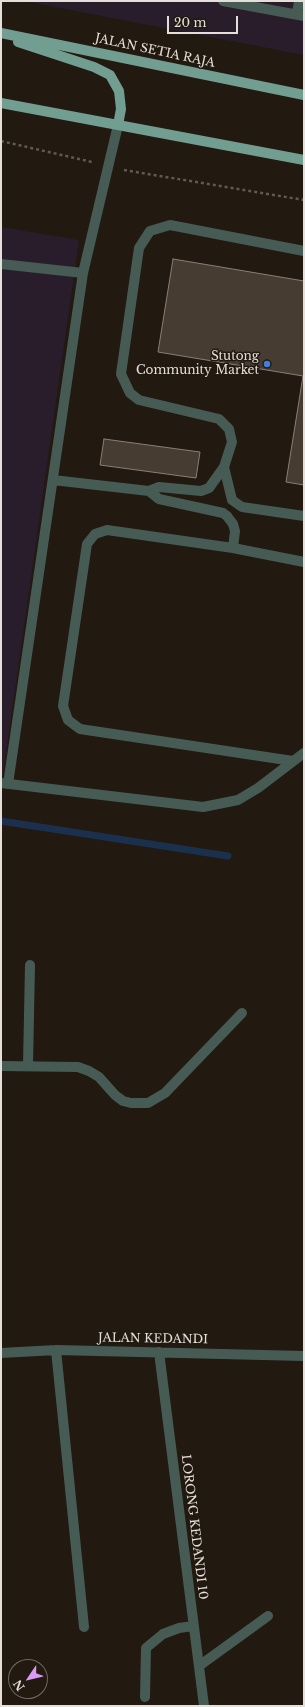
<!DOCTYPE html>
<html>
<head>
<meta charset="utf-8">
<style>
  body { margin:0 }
  #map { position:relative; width:305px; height:1707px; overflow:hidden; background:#221910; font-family:"Libre Baskerville",serif }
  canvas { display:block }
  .frame { position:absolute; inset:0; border:2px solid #e5dfd9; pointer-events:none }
  .north { position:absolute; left:8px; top:1659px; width:40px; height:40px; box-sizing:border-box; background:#221910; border:1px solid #706860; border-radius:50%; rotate:235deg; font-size:11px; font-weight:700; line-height:16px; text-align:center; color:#e5dfd9 }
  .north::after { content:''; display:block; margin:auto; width:14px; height:18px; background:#dc99f4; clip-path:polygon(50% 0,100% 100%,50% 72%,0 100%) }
  .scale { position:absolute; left:167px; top:16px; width:71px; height:18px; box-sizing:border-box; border:2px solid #e5dfd9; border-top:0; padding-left:5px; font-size:12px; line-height:14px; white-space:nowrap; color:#e5dfd9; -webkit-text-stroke:3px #221910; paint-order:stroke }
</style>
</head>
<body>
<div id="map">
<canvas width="305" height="1707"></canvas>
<div class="frame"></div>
<div class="north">N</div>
<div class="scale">20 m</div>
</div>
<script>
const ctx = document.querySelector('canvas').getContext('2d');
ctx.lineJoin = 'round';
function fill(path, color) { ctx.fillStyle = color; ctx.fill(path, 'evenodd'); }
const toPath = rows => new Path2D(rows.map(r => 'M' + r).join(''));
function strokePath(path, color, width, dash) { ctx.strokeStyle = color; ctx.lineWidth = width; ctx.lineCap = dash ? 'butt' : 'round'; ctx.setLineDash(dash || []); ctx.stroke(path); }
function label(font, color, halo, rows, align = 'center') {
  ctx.font = font + ' "Libre Baskerville",serif'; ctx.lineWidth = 3; ctx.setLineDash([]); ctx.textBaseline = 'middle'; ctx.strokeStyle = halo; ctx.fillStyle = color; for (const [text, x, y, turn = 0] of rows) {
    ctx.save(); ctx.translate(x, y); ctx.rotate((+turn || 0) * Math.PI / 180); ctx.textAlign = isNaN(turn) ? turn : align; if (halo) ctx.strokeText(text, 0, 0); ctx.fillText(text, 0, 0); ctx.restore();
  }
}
fill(toPath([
  [24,1,304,1,304,55],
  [1,227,79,240,1,788]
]), '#291d2b');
strokePath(toPath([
  [1,821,228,856]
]), '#1b304d', 7);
const building = toPath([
  [173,259,304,281,304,485,286,482,303,376,158,352,173,259],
  [104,439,200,452,196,478,100,465,104,439]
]);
fill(building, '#463c32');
strokePath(building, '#8b7f75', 1);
strokePath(toPath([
  [1,141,92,162],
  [124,170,304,200]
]), '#625a52', 2.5, [3, 3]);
strokePath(toPath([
  [223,1,304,16],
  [297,14,299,1],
  [1,264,83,273],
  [224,467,232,500,242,507,304,516],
  [53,480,149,491,159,487,201,491,209,488,224,467,232,442,229,429,219,419,139,400,130,393,121,374,139,248,150,231,170,225,304,251],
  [149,491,159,499,223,513,227,516,233,524,235,531,233,548],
  [293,761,80,729,68,720,63,706,87,544,95,534,107,530,233,548,304,562],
  [1,783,203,807,238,800,258,788,304,753],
  [8,784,83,273,118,125],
  [28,1065,30,965],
  [1,1066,78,1067,89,1071,99,1077,115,1095,123,1101,131,1103,148,1103,165,1093,242,1013],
  [56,1350,84,1627],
  [159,1352,204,1706],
  [1,1353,56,1350,304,1356],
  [199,1666,268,1616],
  [145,1697,146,1648,163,1634,179,1628,193,1626]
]), '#475b55', 10);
strokePath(toPath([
  [1,33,304,95],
  [18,42,94,67,110,75,119,91,121,109,118,125],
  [1,103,304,160]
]), '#729d91', 10);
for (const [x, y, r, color] of [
  [267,364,4,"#3f7fe0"]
]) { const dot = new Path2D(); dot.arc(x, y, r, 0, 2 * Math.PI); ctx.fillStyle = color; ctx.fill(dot); strokePath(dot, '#221910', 1.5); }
label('12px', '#e5dfd9', '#221910', [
  ["JALAN SETIA RAJA",155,51,12],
  ["JALAN KEDANDI",153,1339,1],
  ["LORONG KEDANDI 10",194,1527,83]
]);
label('12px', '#e5dfd9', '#221910', [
  ["Stutong",259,357],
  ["Community Market",259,371]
], 'right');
</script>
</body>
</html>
